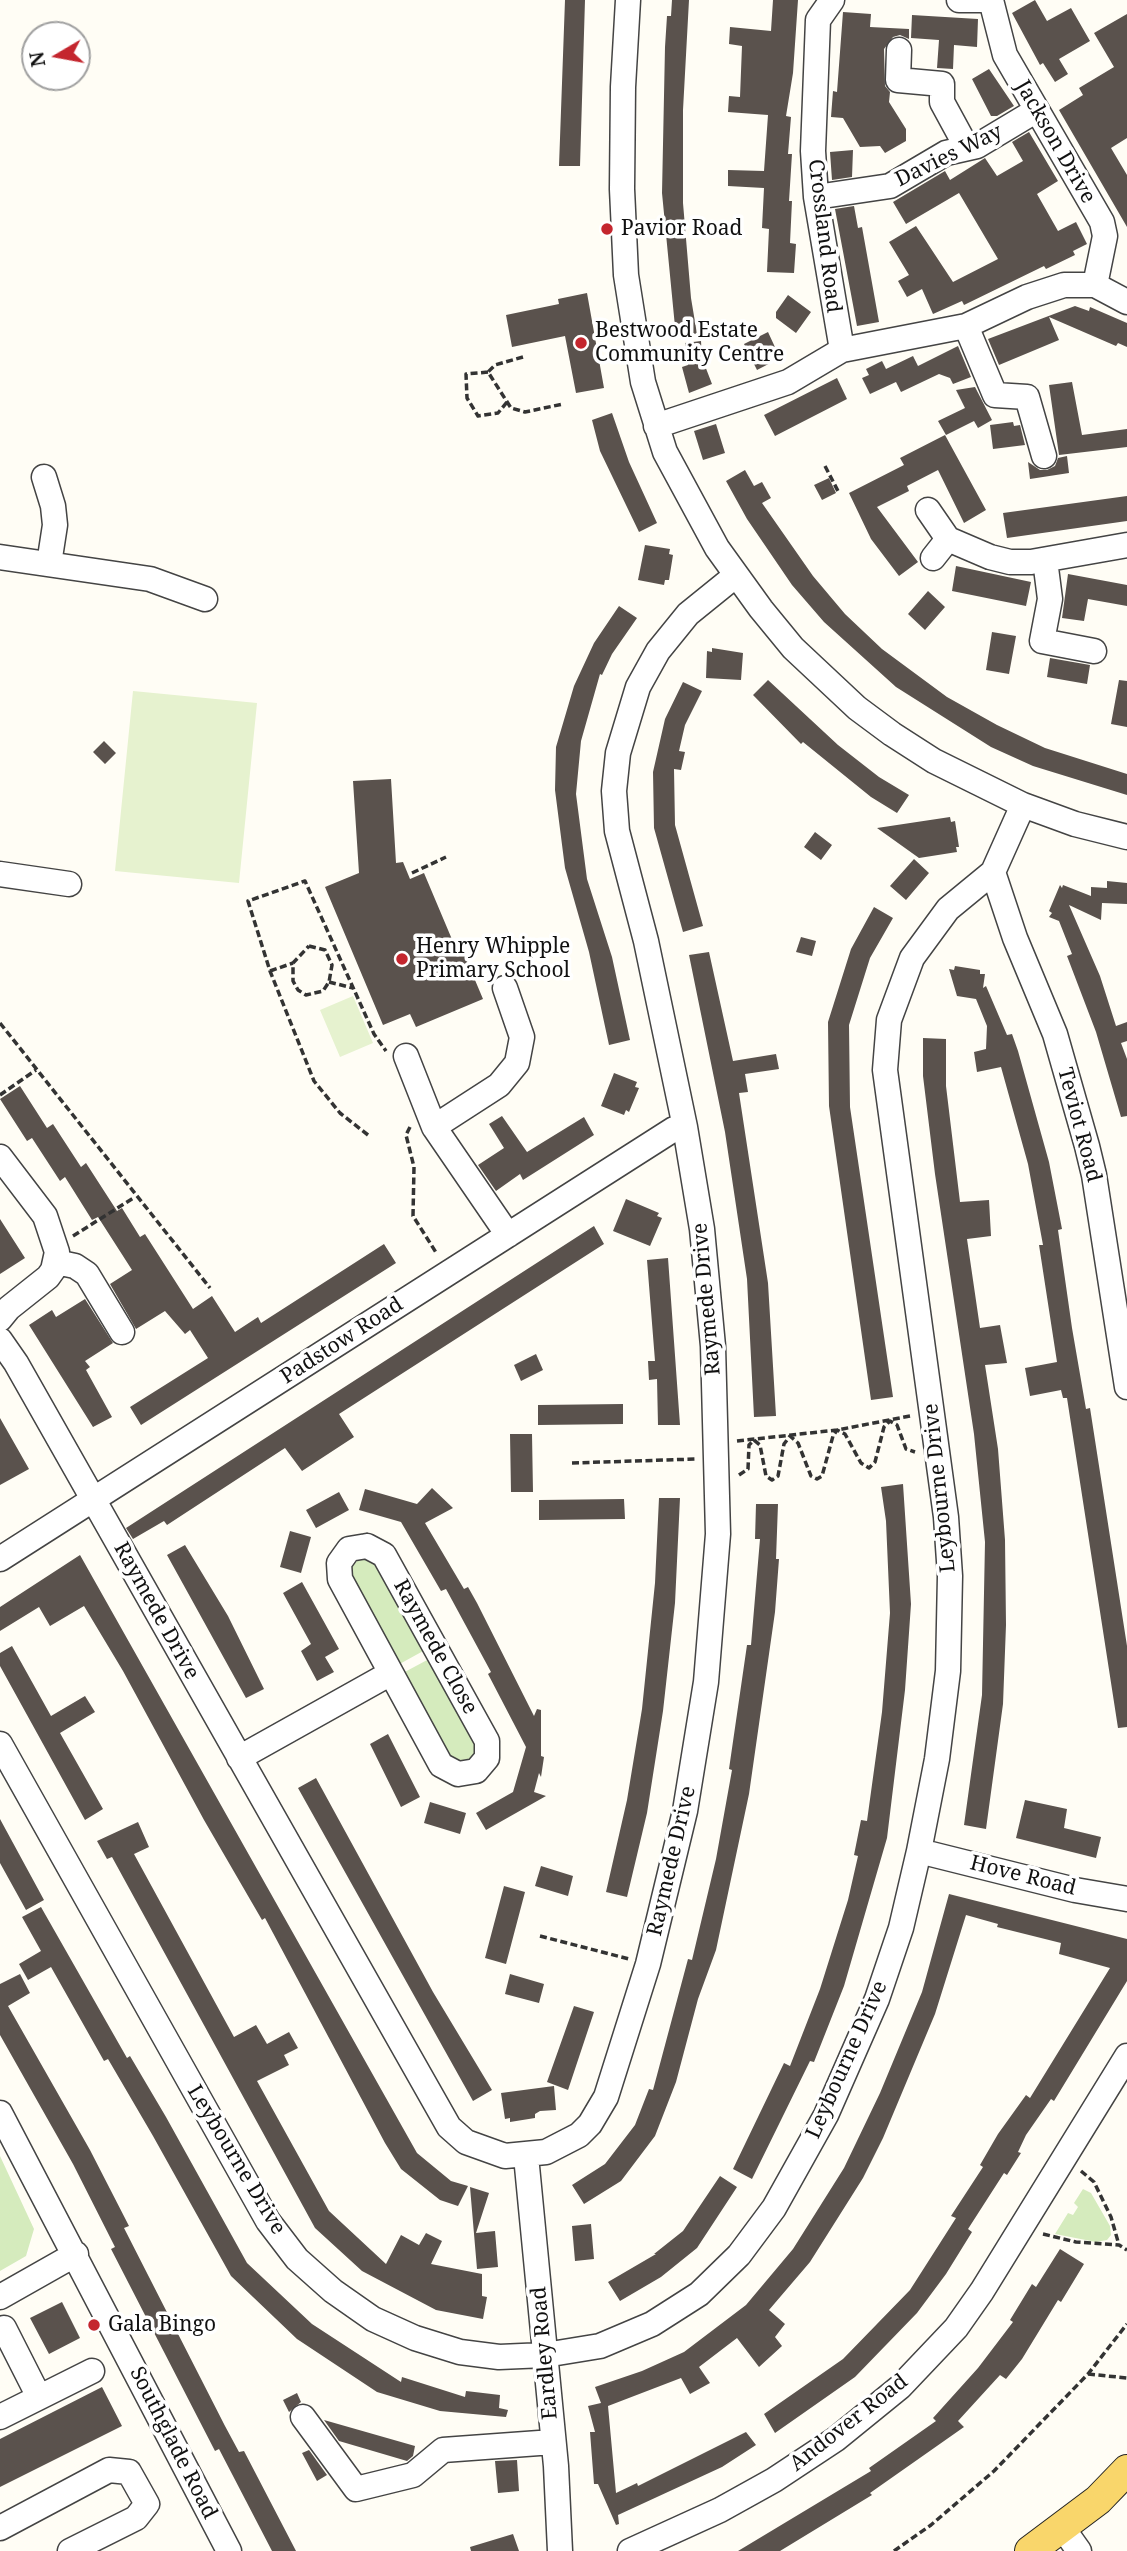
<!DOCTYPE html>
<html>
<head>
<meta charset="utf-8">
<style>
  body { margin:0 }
  #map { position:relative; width:1127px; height:2551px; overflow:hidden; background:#fffdf5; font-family:"Noto Serif",serif }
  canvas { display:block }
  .north { position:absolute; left:21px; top:21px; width:70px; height:70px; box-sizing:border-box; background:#fff; border:2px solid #a0a0a0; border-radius:50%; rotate:260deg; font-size:19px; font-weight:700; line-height:28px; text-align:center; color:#111 }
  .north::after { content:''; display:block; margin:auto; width:24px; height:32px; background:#c4262e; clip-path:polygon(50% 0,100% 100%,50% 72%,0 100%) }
</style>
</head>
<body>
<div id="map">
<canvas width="1127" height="2551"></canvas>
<div class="north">N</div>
</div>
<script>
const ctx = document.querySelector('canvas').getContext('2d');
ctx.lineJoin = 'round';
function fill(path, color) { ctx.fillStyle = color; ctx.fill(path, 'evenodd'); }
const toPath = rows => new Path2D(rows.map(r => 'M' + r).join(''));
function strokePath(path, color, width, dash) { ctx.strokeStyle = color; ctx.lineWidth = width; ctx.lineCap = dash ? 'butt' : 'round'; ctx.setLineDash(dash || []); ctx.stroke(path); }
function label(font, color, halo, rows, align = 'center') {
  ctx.font = font + ' "Noto Serif",serif'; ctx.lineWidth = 7; ctx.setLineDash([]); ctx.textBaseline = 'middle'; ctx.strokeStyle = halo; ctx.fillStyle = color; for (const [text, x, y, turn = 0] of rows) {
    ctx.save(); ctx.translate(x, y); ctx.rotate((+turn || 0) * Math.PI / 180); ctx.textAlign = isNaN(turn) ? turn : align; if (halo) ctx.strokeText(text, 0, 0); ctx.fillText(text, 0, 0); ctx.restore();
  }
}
fill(toPath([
  [359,1559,372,1561,386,1574,425,1650,396,1666,349,1579,351,1568],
  [429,1659,480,1751,468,1763,454,1765,401,1674],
  [0,2156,34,2229,26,2256,0,2271],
  [1083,2189,1091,2193,1110,2226,1111,2235,1107,2240,1096,2242,1055,2234,1068,2213,1073,2215,1078,2207,1074,2203]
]), '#d5ebbd');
fill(toPath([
  [133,691,257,703,239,883,115,871],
  [353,996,373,1043,340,1057,320,1010]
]), '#e6f2cf');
fill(toPath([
  [565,0,585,0,580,166,559,166],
  [672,0,689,0,683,110,683,203,691,298,697,334,676,337,662,193,665,47,667,16,671,16],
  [773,0,798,0,793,73,786,116,791,117,788,154,792,154,789,201,792,201,790,243,796,244,794,273,767,272,769,229,762,228,764,188,728,186,728,170,764,171,768,115,728,112,729,96,740,97,742,46,729,44,730,27,771,31],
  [1035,0,1047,21,1071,8,1090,41,1059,59,1068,74,1055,82,1043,63,1040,65,1012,13],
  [843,12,871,14,870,27,909,29,909,39,900,35,893,37,884,49,885,86,890,92,889,102,906,129,906,141,885,153,880,146,860,147,843,118,831,117,833,91,837,92],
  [1127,14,1127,138,1111,148,1127,175,1127,227,1059,110,1083,95,1079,88,1114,67,1094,33],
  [912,15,978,19,977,47,954,45,953,69,937,68,939,40,911,38],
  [989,69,1014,106,997,116,991,116,972,79],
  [1029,132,1058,181,1037,194,1058,231,1076,222,1087,244,1073,251,1075,255,1046,269,1044,266,964,305,962,301,933,314,922,289,907,297,898,281,909,275,889,242,916,226,953,282,998,259,959,193,906,224,893,202,945,171,950,180,985,158,997,176,1023,161,1012,142],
  [853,150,852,177,832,180,830,152],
  [854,206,858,228,862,227,879,322,857,326,835,209],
  [587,293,604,388,576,393,565,336,512,347,506,315,559,304,558,299],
  [788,295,811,312,796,333,776,318,776,312],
  [1075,306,1089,311,1090,307,1127,323,1127,347,1118,343,1116,346,1049,317,1059,340,999,365,988,339],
  [768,332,780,358,757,370,744,344],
  [701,341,702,358,712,384,689,393,682,367,688,365,685,343],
  [958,346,971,377,953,384,950,378,939,374,901,392,896,382,870,394,862,378,869,375,866,369,882,361,886,369,913,356,918,366],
  [837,378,847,399,775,436,764,415],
  [1072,382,1082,435,1127,429,1127,447,1059,455,1049,385],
  [975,387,992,420,978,428,974,421,946,435,938,421,965,408,956,390],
  [612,413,629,462,657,523,639,532,600,451,592,420],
  [1013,422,1014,426,1020,425,1025,445,993,449,990,425],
  [716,424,725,453,703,460,694,431],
  [945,435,986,510,964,523,938,470,907,486,909,491,877,507,918,562,899,576,871,539,849,493,904,465,900,458],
  [1067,456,1069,473,1030,479,1028,462,1040,470,1047,470,1055,466,1058,458],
  [745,470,754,486,762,482,771,498,762,503,813,576,845,614,882,649,947,697,997,725,1045,748,1127,774,1127,795,1033,766,991,747,896,687,824,622,792,585,747,519,726,481],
  [829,478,836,493,822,500,814,485],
  [1127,496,1127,521,1007,538,1003,513],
  [645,545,670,549,669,554,673,555,669,580,665,580,664,585,638,580],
  [956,566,1031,582,1026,606,952,591],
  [1068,574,1127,585,1127,606,1088,599,1084,621,1062,618],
  [928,591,945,607,925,630,908,614],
  [619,606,637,618,612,654,602,675,600,674,581,741,576,794,587,879,612,957,630,1040,609,1045,589,952,565,868,555,790,556,747,574,686,594,643],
  [992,632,1016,636,1009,674,986,670],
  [712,648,743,653,741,680,706,678,707,651,712,652],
  [1050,658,1090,665,1087,684,1047,677],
  [768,680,838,745,879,777,909,795,897,813,871,797,803,742,801,744,753,695],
  [1119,680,1127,681,1127,727,1111,724],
  [683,682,702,691,685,725,679,751,685,752,681,770,674,769,675,825,703,926,683,932,654,828,653,772,665,719],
  [104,741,116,753,105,764,93,752],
  [391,779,396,863,403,862,410,879,424,873,459,956,464,954,483,999,416,1027,410,1014,383,1025,325,887,359,873,353,781],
  [950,817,951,822,955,821,959,847,956,847,957,852,919,858,877,828],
  [815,832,832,845,821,860,804,847],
  [914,859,929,873,906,900,890,886],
  [1107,881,1127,883,1127,904,1102,903,1101,920,1069,905,1100,976,1116,1026,1127,1022,1127,1041,1121,1043,1127,1059,1127,1116,1121,1117,1096,1032,1067,956,1072,954,1059,921,1049,917,1052,913,1049,911,1060,885,1062,888,1063,885,1091,896,1091,887,1107,888],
  [874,907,893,918,870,958,849,1025,850,1107,893,1397,871,1400,829,1106,828,1022,851,949],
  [801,937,816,941,812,956,796,952],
  [709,952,733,1061,776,1054,779,1069,745,1074,748,1092,739,1093,768,1283,776,1416,754,1417,747,1279,725,1132,689,955],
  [955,966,980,970,980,974,985,974,983,988,986,986,1007,1035,1012,1034,1018,1051,1049,1162,1062,1229,1058,1230,1072,1328,1086,1409,1090,1408,1127,1646,1127,1727,1118,1728,1067,1398,1063,1398,1061,1390,1030,1396,1025,1368,1057,1362,1039,1245,1043,1245,1028,1164,1001,1067,977,1072,974,1052,986,1049,987,1026,976,999,957,996,949,969,954,970],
  [923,1038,946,1039,946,1086,960,1202,989,1200,991,1236,967,1239,980,1328,1000,1325,1007,1363,985,1365,998,1449,1005,1540,1006,1625,1003,1704,986,1829,964,1825,982,1695,985,1542,974,1434,935,1174,923,1076],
  [614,1073,637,1082,635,1087,639,1088,629,1112,626,1110,624,1115,601,1106],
  [20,1086,47,1128,53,1124,81,1167,86,1163,117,1211,122,1208,140,1237,145,1234,193,1309,212,1296,235,1332,258,1317,261,1323,384,1244,396,1263,141,1425,130,1407,208,1358,190,1330,185,1334,165,1311,136,1329,110,1284,132,1270,98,1217,92,1220,65,1177,60,1181,32,1138,27,1141,0,1099],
  [502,1116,527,1152,584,1117,594,1135,523,1180,520,1174,496,1191,478,1165,504,1148,489,1124],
  [626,1199,659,1213,657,1216,662,1218,650,1246,613,1231],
  [0,1219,25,1258,0,1274],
  [594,1226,604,1244,339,1414,354,1437,302,1471,285,1448,167,1525,164,1521,133,1539,126,1528],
  [668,1258,680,1425,658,1425,657,1379,649,1380,648,1361,655,1361,647,1260],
  [85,1299,113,1343,85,1361,90,1367,86,1370,112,1417,93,1427,29,1325,52,1310,56,1317],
  [536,1354,543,1370,521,1381,514,1365],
  [623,1404,623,1424,538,1425,538,1405],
  [0,1418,29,1469,0,1485],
  [510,1434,532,1434,533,1492,511,1492],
  [903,1484,911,1604,905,1690,887,1838,844,1986,814,2062,810,2061,752,2179,733,2169,784,2063,790,2066,820,1989,848,1900,858,1856,854,1855,861,1820,867,1821,882,1712,890,1613,886,1521,881,1487],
  [432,1488,453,1508,425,1523,464,1589,468,1587,477,1603,534,1716,537,1709,541,1710,541,1756,544,1757,541,1777,539,1773,534,1792,546,1796,486,1830,476,1813,513,1792,526,1747,488,1674,491,1672,446,1589,441,1591,401,1522,359,1510,365,1489,417,1504],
  [339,1492,349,1510,316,1528,306,1510],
  [659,1498,680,1498,675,1603,663,1711,647,1813,627,1897,606,1892,627,1800,642,1709,655,1583],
  [624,1499,625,1519,539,1520,539,1500],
  [756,1504,778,1504,776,1559,779,1559,775,1612,749,1794,716,1950,698,1999,676,2082,655,2136,621,2181,584,2204,572,2185,605,2164,635,2125,649,2089,653,2090,688,1959,692,1960,716,1859,732,1770,729,1769,747,1645,751,1645,760,1539,755,1539],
  [290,1531,311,1537,301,1573,280,1567],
  [185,1545,228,1616,264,1689,246,1698,167,1555],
  [80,1555,417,2153,451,2181,468,2186,458,2206,440,2200,401,2169,385,2143,265,1918,262,1920,204,1820,123,1671,84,1606,50,1626,39,1607,0,1631,0,1607],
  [302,1582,339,1649,325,1657,334,1672,317,1681,301,1651,311,1644,283,1593],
  [12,1646,51,1716,85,1696,95,1712,60,1733,103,1809,85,1820,0,1666,0,1653],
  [388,1734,420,1797,401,1807,370,1744],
  [316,1778,433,1992,492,2090,473,2101,298,1788],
  [1025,1800,1067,1809,1064,1828,1101,1837,1096,1858,1016,1838],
  [430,1802,466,1813,460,1834,424,1823],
  [0,1819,44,1900,26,1910,0,1863],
  [138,1822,149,1847,134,1854,234,2037,256,2025,267,2044,289,2032,298,2048,284,2055,289,2065,257,2081,329,2211,386,2264,401,2235,419,2245,426,2233,442,2241,431,2264,482,2274,482,2296,487,2297,483,2319,436,2310,362,2271,315,2228,112,1857,107,1859,97,1841],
  [541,1866,573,1876,568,1896,535,1886],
  [504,1886,525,1892,506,1964,485,1958],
  [949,1894,1127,1939,1127,1981,1054,2101,1051,2099,1026,2135,1018,2152,1021,2153,1007,2175,1004,2173,968,2229,972,2232,946,2274,917,2313,855,2377,775,2433,764,2414,843,2359,910,2290,956,2218,951,2216,983,2167,980,2165,998,2134,1026,2095,1030,2098,1110,1968,1059,1954,1061,1943,997,1927,998,1924,966,1915,935,2014,883,2138,863,2178,810,2262,769,2310,785,2324,775,2337,782,2346,759,2367,737,2338,699,2367,710,2383,690,2394,681,2378,608,2406,616,2493,637,2483,638,2486,746,2432,756,2445,722,2467,618,2515,619,2524,616,2525,598,2484,594,2484,590,2432,595,2432,588,2406,601,2403,595,2387,642,2371,684,2352,746,2305,793,2249,844,2168,880,2093,922,1992],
  [41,1907,127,2058,130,2056,166,2117,247,2263,312,2324,401,2382,402,2377,465,2397,466,2391,500,2395,499,2408,508,2410,506,2417,440,2411,377,2392,297,2339,231,2276,153,2136,108,2059,104,2061,51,1967,28,1980,19,1964,41,1951,22,1917],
  [20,1974,30,1993,8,2006,90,2150,129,2226,124,2228,225,2426,239,2452,244,2451,296,2551,272,2551,219,2449,215,2451,199,2420,111,2249,115,2247,73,2164,0,2035,0,1984],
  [510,1974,544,1984,539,2003,505,1994],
  [574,2006,594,2012,568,2090,547,2082],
  [554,2086,556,2110,540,2111,535,2114,535,2118,510,2122,510,2118,505,2119,501,2093],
  [720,2176,737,2187,697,2248,661,2277,620,2301,608,2282,656,2254,654,2254,683,2231],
  [470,2187,489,2193,476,2233,495,2231,498,2267,477,2269],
  [591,2224,594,2259,575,2261,572,2226],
  [1060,2249,1084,2264,1061,2302,1058,2300,1022,2359,1006,2379,1000,2375,958,2421,964,2427,870,2493,872,2495,780,2551,738,2551,871,2471,869,2468,936,2421,933,2418,978,2368,1013,2322,1010,2320,1032,2284,1036,2287],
  [62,2302,80,2338,49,2354,30,2318],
  [102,2387,122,2426,0,2487,0,2439],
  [297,2393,301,2402,289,2412,283,2400],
  [324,2420,415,2446,413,2456,407,2461,339,2441],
  [309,2450,327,2475,317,2481,302,2453],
  [517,2460,519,2491,498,2493,495,2461],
  [513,2534,519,2551,471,2551,470,2547]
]), '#5a524d');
const minor = toPath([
  [628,0,623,87,622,189,626,275,643,382,665,452,717,548,761,609,793,648,857,708,892,734,934,761,1023,805,1075,824,1127,837],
  [832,0,818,20,813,151,816,197,842,350],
  [959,0,981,0],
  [991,0,1005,55,1102,222,1105,236,1095,285],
  [899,50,898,80,942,84,942,102,967,148],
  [816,197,890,186,946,153,977,146,1037,110],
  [966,326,995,395,1027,397,1044,456],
  [656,426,788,382,842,350,966,326,1027,297,1064,285,1095,285,1127,302],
  [44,477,53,506,55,525,49,564],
  [928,510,948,539,990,557,1010,562,1031,562,1127,545],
  [0,557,150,579,205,599],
  [933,558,948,539],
  [1045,560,1050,599,1042,641,1094,651],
  [993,872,1015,938,1055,1034,1087,1146,1094,1175,1127,1387],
  [0,874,69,884],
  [505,988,522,1037,517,1063,499,1085,434,1127,508,1235],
  [406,1056,434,1127],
  [0,1157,45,1216,57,1252,53,1270,48,1277,9,1308,0,1319],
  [56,1262,75,1266,87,1274,122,1332],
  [0,1340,16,1363,449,2127,466,2142,505,2156,546,2152,579,2135,590,2124,606,2097,648,1964,685,1811,706,1682,718,1534,713,1346,702,1229,685,1127,646,941,617,831,614,791,618,753,638,687,658,651,688,614,735,576],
  [367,1546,384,1555,487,1741,487,1758,476,1771,458,1774,441,1765,340,1579,339,1563,349,1549,367,1546],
  [0,1559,674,1129,685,1127],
  [0,1744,268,2221,297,2259,333,2291,373,2319,415,2338,460,2352,499,2357,545,2355,600,2346,652,2324,699,2294,739,2255,774,2208,826,2115,877,1999,901,1928,919,1851,937,1759,948,1671,950,1576,946,1517,885,1070,889,1020,912,958,948,909,993,872,1023,805],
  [239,1758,391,1673],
  [919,1851,1075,1890,1127,1899],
  [0,2113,229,2551],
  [526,2156,556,2466,560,2551],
  [0,2297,76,2254],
  [4,2328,39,2397],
  [0,2417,92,2371],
  [303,2417,356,2489,413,2475,443,2450,553,2442],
  [1062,2527,1079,2551],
  [0,2528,109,2470,129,2472,147,2504,136,2518,70,2551],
  [630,2551,720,2510,774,2480,836,2439,900,2387,956,2328,982,2291,1127,2056]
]);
const major = toPath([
  [1030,2551,1098,2500,1127,2470]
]);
strokePath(minor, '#444', 27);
strokePath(major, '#222', 32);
strokePath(toPath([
  [523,357,495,365,488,372,511,408,525,412,563,404],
  [488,372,466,374,467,398,478,416,498,413,507,402],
  [825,466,839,493],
  [412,873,446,857],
  [309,946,325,950,332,965,329,982,323,991,306,995,298,990,293,981,293,963,309,946],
  [270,971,293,963],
  [329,982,353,988],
  [0,1023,210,1288],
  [0,1095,36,1070],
  [410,1127,406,1135,414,1167,413,1216,437,1254],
  [368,1135,340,1113,314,1081,270,971,248,901,305,881,374,1034,386,1051],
  [73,1236,135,1197],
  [737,1441,837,1430,910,1416],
  [572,1463,696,1459],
  [739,1475,748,1469,749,1445,754,1440,760,1445,766,1476,772,1480,778,1476,784,1444,790,1436,798,1443,811,1476,817,1479,822,1476,833,1436,837,1430,845,1434,861,1463,869,1468,875,1462,884,1427,890,1421,897,1425,906,1449,915,1452],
  [540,1936,629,1959],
  [1081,2171,1094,2182,1111,2217,1119,2245],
  [1043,2234,1076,2242,1119,2245,1127,2250],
  [1088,2374,1127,2378],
  [894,2551,931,2525,994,2471,1088,2374,1127,2324]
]), '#333', 3.5, [7, 3.5]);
strokePath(minor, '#fff', 24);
strokePath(major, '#f9d66b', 30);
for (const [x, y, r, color] of [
  [607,229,7,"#c4262e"],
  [581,343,7,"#c4262e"],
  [402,959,7,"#c4262e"],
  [94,2325,7,"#c4262e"]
]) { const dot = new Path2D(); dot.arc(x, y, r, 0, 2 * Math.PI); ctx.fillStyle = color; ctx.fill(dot); strokePath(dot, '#fff', 2.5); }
label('21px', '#111', '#fff', [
  ["Jackson Drive",1055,142,60],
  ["Davies Way",949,156,-26],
  ["Crossland Road",824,236,83],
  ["Teviot Road",1079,1125,75],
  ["Raymede Drive",707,1299,-95],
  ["Padstow Road",342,1341,-33],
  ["Leybourne Drive",940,1488,-96],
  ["Raymede Drive",156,1611,61],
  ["Raymede Close",435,1647,61],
  ["Raymede Drive",672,1861,-77],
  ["Hove Road",1023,1876,14],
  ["Leybourne Drive",847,2060,-66],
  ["Leybourne Drive",236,2160,59],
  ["Eardley Road",545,2353,-95],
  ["Andover Road",849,2423,-38],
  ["Southglade Road",173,2443,63]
]);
label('21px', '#111', '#fff', [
  ["Pavior Road",621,229],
  ["Bestwood Estate",595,331],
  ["Community Centre",595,355],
  ["Henry Whipple",416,947],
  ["Primary School",416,971],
  ["Gala Bingo",108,2325]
], 'left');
</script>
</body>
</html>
